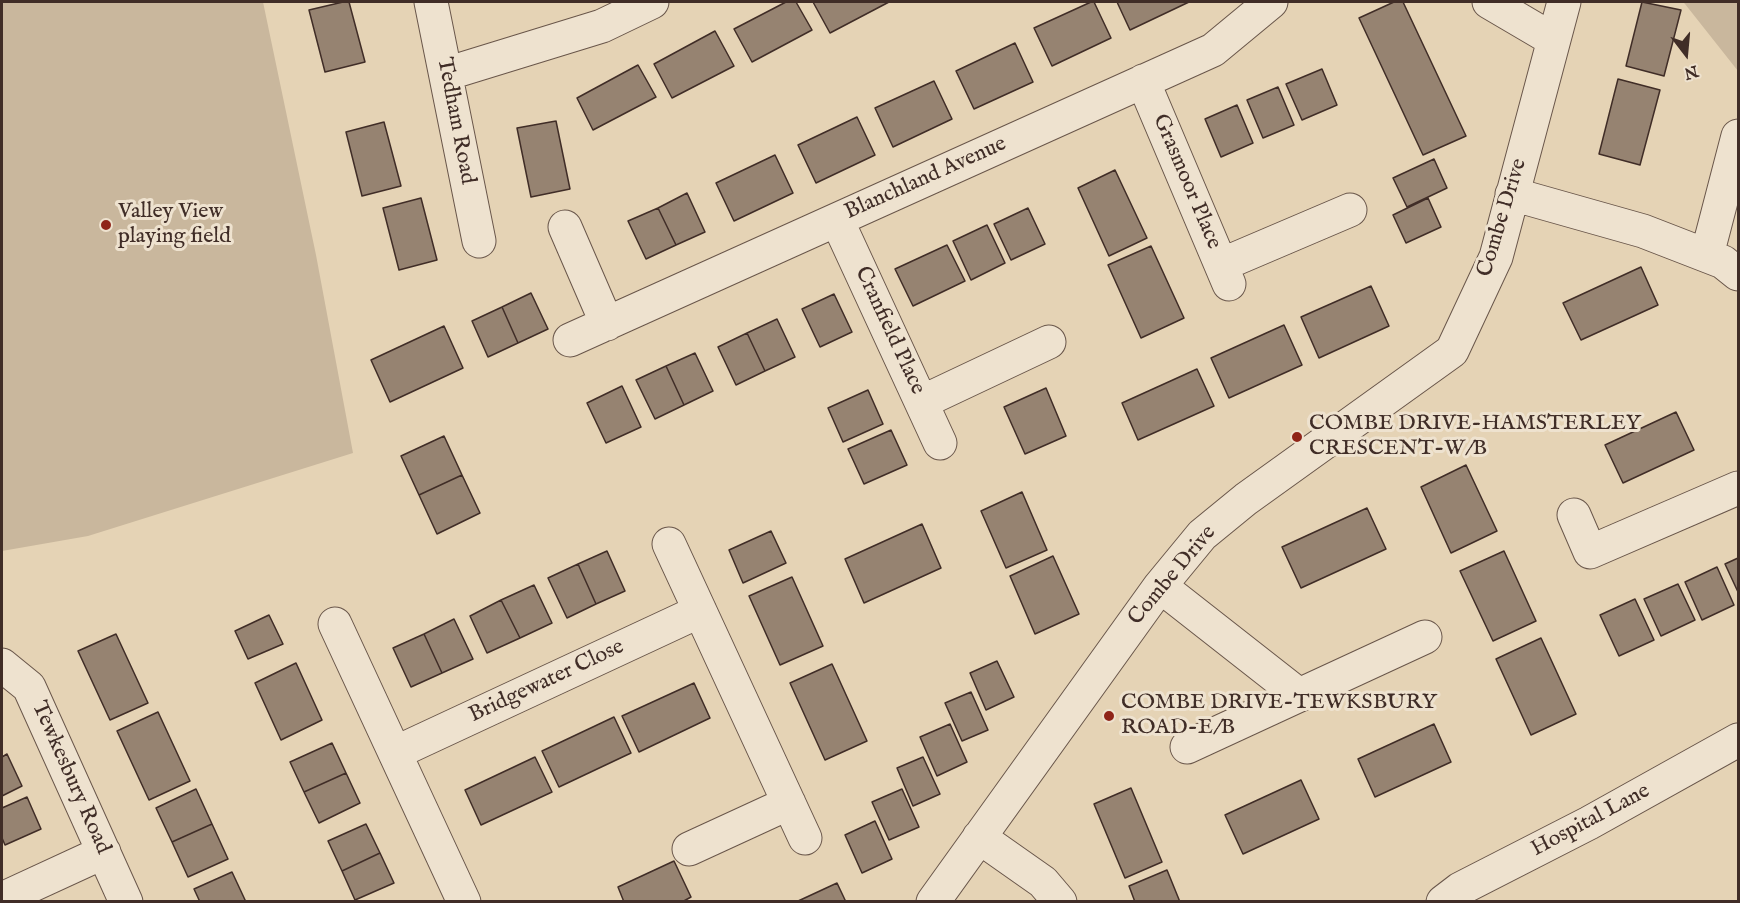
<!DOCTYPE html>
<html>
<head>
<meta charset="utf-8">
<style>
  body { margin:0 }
  #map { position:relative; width:1740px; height:903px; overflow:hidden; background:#e5d3b5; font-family:"IM FELL English",serif }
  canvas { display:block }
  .frame { position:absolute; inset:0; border:3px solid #402d27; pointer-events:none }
  .north { position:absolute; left:1656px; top:24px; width:60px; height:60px; -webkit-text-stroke:4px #eee2cf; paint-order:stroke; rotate:164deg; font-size:16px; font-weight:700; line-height:24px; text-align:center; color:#402d27 }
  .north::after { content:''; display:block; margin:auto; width:21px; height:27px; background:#402d27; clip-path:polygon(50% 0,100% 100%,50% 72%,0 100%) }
</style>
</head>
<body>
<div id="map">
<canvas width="1740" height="903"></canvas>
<div class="frame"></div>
<div class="north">N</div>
</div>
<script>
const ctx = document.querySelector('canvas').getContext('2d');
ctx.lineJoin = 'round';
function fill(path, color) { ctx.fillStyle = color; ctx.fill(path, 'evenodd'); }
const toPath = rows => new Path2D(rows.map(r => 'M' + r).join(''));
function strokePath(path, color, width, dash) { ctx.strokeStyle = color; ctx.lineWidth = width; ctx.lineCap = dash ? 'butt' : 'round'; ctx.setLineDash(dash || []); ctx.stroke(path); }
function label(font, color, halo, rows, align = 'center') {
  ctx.font = font + ' "IM FELL English",serif'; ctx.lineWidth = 6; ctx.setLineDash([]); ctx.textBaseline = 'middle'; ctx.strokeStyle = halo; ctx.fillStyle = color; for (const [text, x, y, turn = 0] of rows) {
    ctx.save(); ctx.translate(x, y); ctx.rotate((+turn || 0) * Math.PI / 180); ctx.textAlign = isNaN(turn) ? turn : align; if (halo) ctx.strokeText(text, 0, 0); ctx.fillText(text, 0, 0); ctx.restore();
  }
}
fill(toPath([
  [2,2,263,2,316,255,353,453,88,536,2,551],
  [1683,2,1738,2,1738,71,1685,4]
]), '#c9b79d');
const building = toPath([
  [343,2,349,2,365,62,325,72,309,10,343,2],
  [786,2,796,2,812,30,752,62,734,29,786,2],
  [813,2,889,2,830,33,813,2],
  [1091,2,1094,2,1111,38,1052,66,1034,28,1091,2],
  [1117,2,1189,2,1130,30,1117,2],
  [1394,2,1403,2,1466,136,1423,155,1359,18,1394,2],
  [1642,2,1681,10,1664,76,1626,66,1642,2],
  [715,31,734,66,672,98,654,64,715,31],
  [1015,43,1033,82,974,109,956,71,1015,43],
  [638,65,656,97,593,130,577,98,638,65],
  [1322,69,1337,105,1302,120,1286,84,1322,69],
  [1618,79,1660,90,1640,165,1599,154,1618,79],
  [934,81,952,119,893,147,875,108,934,81],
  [1278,87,1294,125,1263,138,1247,100,1278,87],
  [1237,105,1253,143,1221,157,1205,119,1237,105],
  [857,117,875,155,816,183,798,145,857,117],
  [556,121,570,189,531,197,517,128,556,121],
  [384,122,401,186,362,196,346,132,384,122],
  [775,155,793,193,734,221,716,183,775,155],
  [1434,159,1447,188,1407,207,1393,178,1434,159],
  [1115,170,1147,238,1109,256,1078,188,1115,170],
  [687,193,705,232,676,245,658,208,687,193],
  [421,198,437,260,399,270,383,208,421,198],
  [1428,198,1441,227,1406,243,1393,215,1428,198],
  [658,208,676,245,646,259,628,221,658,208],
  [1028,208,1045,244,1011,260,994,224,1028,208],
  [987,225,1005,263,971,280,953,241,987,225],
  [947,245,965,281,913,306,895,269,947,245],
  [1151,246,1184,318,1141,338,1108,265,1151,246],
  [1641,267,1658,305,1581,340,1563,303,1641,267],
  [1371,286,1389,326,1319,358,1301,317,1371,286],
  [531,293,548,329,518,343,502,307,531,293],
  [834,294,852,332,820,347,802,309,834,294],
  [502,307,518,343,488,357,472,321,502,307],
  [777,319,795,357,765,371,747,333,777,319],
  [1284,325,1302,365,1229,398,1211,358,1284,325],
  [444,326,463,368,390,402,371,360,444,326],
  [747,333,765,371,736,385,718,347,747,333],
  [695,353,713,391,684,405,666,366,695,353],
  [666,366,684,405,655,419,636,380,666,366],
  [1197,369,1214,406,1138,440,1122,403,1197,369],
  [622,386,641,427,606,443,587,403,622,386],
  [1046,388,1066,436,1025,454,1004,407,1046,388],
  [868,390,883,424,843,442,828,408,868,390],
  [1676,412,1694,450,1623,483,1605,445,1676,412],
  [891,430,907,465,864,484,848,449,891,430],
  [444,436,462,475,419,495,401,456,444,436],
  [1466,465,1497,531,1451,553,1421,487,1466,465],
  [462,475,480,513,437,534,419,495,462,475],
  [1022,492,1047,550,1006,568,981,511,1022,492],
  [1367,508,1386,549,1301,588,1282,547,1367,508],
  [922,524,941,568,864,603,845,559,922,524],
  [771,531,786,563,743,583,729,550,771,531],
  [607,551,625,591,596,604,578,564,607,551],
  [1504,551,1536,621,1493,641,1460,571,1504,551],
  [1053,556,1079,614,1035,634,1010,576,1053,556],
  [1738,558,1738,592,1725,564,1738,558],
  [578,564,596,604,567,618,548,578,578,564],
  [1717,567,1734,605,1702,620,1685,582,1717,567],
  [792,577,823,646,780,665,749,596,792,577],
  [1678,584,1695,620,1661,636,1644,599,1678,584],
  [534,585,552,623,520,638,501,600,534,585],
  [1635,599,1654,640,1619,656,1600,615,1635,599],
  [501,600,520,638,487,653,470,616,501,600],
  [269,615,283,644,248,659,235,631,269,615],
  [454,619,473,659,442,673,424,634,454,619],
  [116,634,148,703,110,720,78,651,116,634],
  [424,634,442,673,411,687,393,648,424,634],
  [1541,638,1576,714,1531,735,1496,659,1541,638],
  [997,661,1014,697,986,710,970,673,997,661],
  [296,663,322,720,281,740,255,683,296,663],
  [832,664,867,741,825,760,790,683,832,664],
  [694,683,710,718,639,752,622,716,694,683],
  [971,692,988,730,962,741,945,703,971,692],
  [158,712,190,781,149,800,117,731,158,712],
  [614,717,631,753,559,787,542,751,614,717],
  [950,724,967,762,937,776,920,737,950,724],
  [1434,724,1451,762,1375,797,1358,759,1434,724],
  [332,743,346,773,304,792,290,762,332,743],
  [7,754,22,786,2,796,2,757,7,754],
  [535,757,552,792,481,825,465,790,535,757],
  [923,757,940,794,913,806,897,768,923,757],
  [346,773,360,803,319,823,304,792,346,773],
  [1301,780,1319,819,1243,854,1225,815,1301,780],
  [1131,788,1162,862,1125,878,1094,804,1131,788],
  [196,789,212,824,172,842,156,808,196,789],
  [902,789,919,827,889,840,872,802,902,789],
  [27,797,41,829,5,845,2,838,2,808,27,797],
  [875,821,892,859,862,873,845,835,875,821],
  [212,824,228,859,188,877,172,842,212,824],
  [366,824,380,853,342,871,328,841,366,824],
  [380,853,394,883,355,900,342,871,380,853],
  [674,861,691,897,682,902,624,902,618,887,674,861],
  [1167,870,1180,902,1135,902,1129,886,1167,870],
  [232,872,246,902,200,902,194,889,232,872],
  [837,883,846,902,796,902,837,883]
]);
fill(building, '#968371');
strokePath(building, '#402d27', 1.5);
const street = toPath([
  [431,2,479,241],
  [1489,2,1552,39],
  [446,74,602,26,652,2],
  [1143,81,1229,284],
  [1512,194,1643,231,1723,262,1738,274],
  [837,220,940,443],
  [565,227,607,324],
  [1707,255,1738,136],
  [1221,265,1350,210],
  [570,340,1213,50,1271,2],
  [922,402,1049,342],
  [1574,515,1590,552,1738,488],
  [669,544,805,838],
  [1160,586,1299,695],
  [335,624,464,902],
  [2,665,29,687,126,902],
  [1187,747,1425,637],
  [395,753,700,611],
  [979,837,1043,882,1060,902],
  [689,849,789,803],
  [2,899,104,852],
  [933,902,1160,586,1202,535,1246,499,1452,351,1496,257,1564,2],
  [1443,902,1460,889,1589,823,1738,740]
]);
strokePath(street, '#69564a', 35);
strokePath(street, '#eee2cf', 33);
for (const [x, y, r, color] of [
  [106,225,6,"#8f2418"],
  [1297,437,6,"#8f2418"],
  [1109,716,6,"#8f2418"]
]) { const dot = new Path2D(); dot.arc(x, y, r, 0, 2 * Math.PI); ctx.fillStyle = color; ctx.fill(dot); strokePath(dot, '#eee2cf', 2); }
label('22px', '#402d27', '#eee2cf', [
  ["Tedham Road",455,121,79],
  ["Blanchland Avenue",926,179,-24],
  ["Grasmoor Place",1186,182,67],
  ["Combe Drive",1503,218,-73],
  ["Cranfield Place",889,331,65],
  ["Combe Drive",1173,576,-50],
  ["Bridgewater Close",547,682,-25],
  ["Tewkesbury Road",70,778,66],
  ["Hospital Lane",1591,821,-28]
]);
label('22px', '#402d27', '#eee2cf', [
  ["Valley View",118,212],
  ["playing field",118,237],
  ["COMBE DRIVE-HAMSTERLEY",1309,424],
  ["CRESCENT-W/B",1309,449],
  ["COMBE DRIVE-TEWKSBURY",1121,703],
  ["ROAD-E/B",1121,728]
], 'left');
</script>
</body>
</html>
